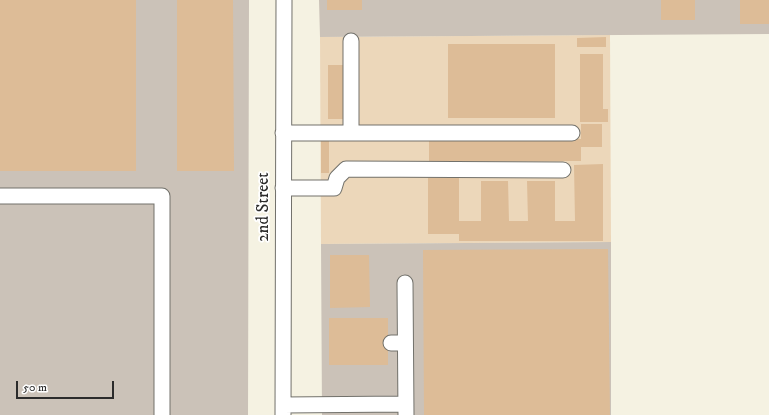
<!DOCTYPE html>
<html>
<head>
<meta charset="utf-8">
<style>
  body { margin:0 }
  #map { position:relative; width:769px; height:415px; overflow:hidden; background:#f5f2e2; font-family:"IM FELL DW Pica",serif }
  canvas { display:block }
  .scale { position:absolute; left:16px; top:381px; width:98px; height:18px; box-sizing:border-box; border:2px solid #2b2b2b; border-top:0; padding-left:5px; font-size:12px; line-height:14px; white-space:nowrap; color:#2b2b2b; -webkit-text-stroke:3px #fff; paint-order:stroke }
</style>
</head>
<body>
<div id="map">
<canvas width="769" height="415"></canvas>
<div class="scale">50 m</div>
</div>
<script>
const ctx = document.querySelector('canvas').getContext('2d');
ctx.lineJoin = 'round';
function fill(path, color) { ctx.fillStyle = color; ctx.fill(path, 'evenodd'); }
const toPath = rows => new Path2D(rows.map(r => 'M' + r).join(''));
function strokePath(path, color, width, dash) { ctx.strokeStyle = color; ctx.lineWidth = width; ctx.lineCap = dash ? 'butt' : 'round'; ctx.setLineDash(dash || []); ctx.stroke(path); }
function label(font, color, halo, rows, align = 'center') {
  ctx.font = font + ' "IM FELL DW Pica",serif'; ctx.lineWidth = 3.5; ctx.setLineDash([]); ctx.textBaseline = 'middle'; ctx.strokeStyle = halo; ctx.fillStyle = color; for (const [text, x, y, turn = 0] of rows) {
    ctx.save(); ctx.translate(x, y); ctx.rotate((+turn || 0) * Math.PI / 180); ctx.textAlign = isNaN(turn) ? turn : align; if (halo) ctx.strokeText(text, 0, 0); ctx.fillText(text, 0, 0); ctx.restore();
  }
}
fill(toPath([
  [610,35,611,242,321,244,320,37]
]), '#ecd7ba');
fill(toPath([
  [0,0,249,0,248,415,0,415],
  [319,0,769,0,769,34,320,37],
  [611,242,611,415,322,415,321,244]
]), '#cbc2b8');
fill(toPath([
  [0,0,136,0,136,171,0,171],
  [177,0,233,0,234,171,177,171],
  [327,0,362,0,362,10,327,10],
  [661,0,695,0,695,20,661,20],
  [740,0,769,0,769,24,740,24],
  [606,37,606,47,577,47,577,38],
  [448,44,555,44,555,118,448,118],
  [580,54,603,54,603,109,608,109,608,122,580,122],
  [328,65,345,65,346,119,328,119],
  [581,124,602,124,602,147,581,147,581,161,429,161,429,140,581,139],
  [321,141,329,141,329,173,321,173],
  [603,164,603,241,459,241,459,234,428,234,428,178,459,178,459,221,481,221,481,181,508,181,509,221,528,221,527,181,555,181,555,221,575,221,574,165],
  [608,249,610,415,424,415,423,250],
  [330,255,369,255,370,307,330,308],
  [329,318,388,318,388,365,329,365]
]), '#ddbc97');
const minor = toPath([
  [351,41,351,133],
  [283,133,572,133],
  [283,188,334,188,337,178,346,169,563,170],
  [0,196,162,196,162,415],
  [405,283,406,415],
  [391,343,405,343],
  [283,405,406,404],
  [283,415,284,0]
]);
strokePath(minor, '#72716b', 17);
strokePath(minor, '#fff', 15);
label('17px', '#2b2b2b', '#fff', [
  ["2nd Street",264,207,-90]
]);
</script>
</body>
</html>
